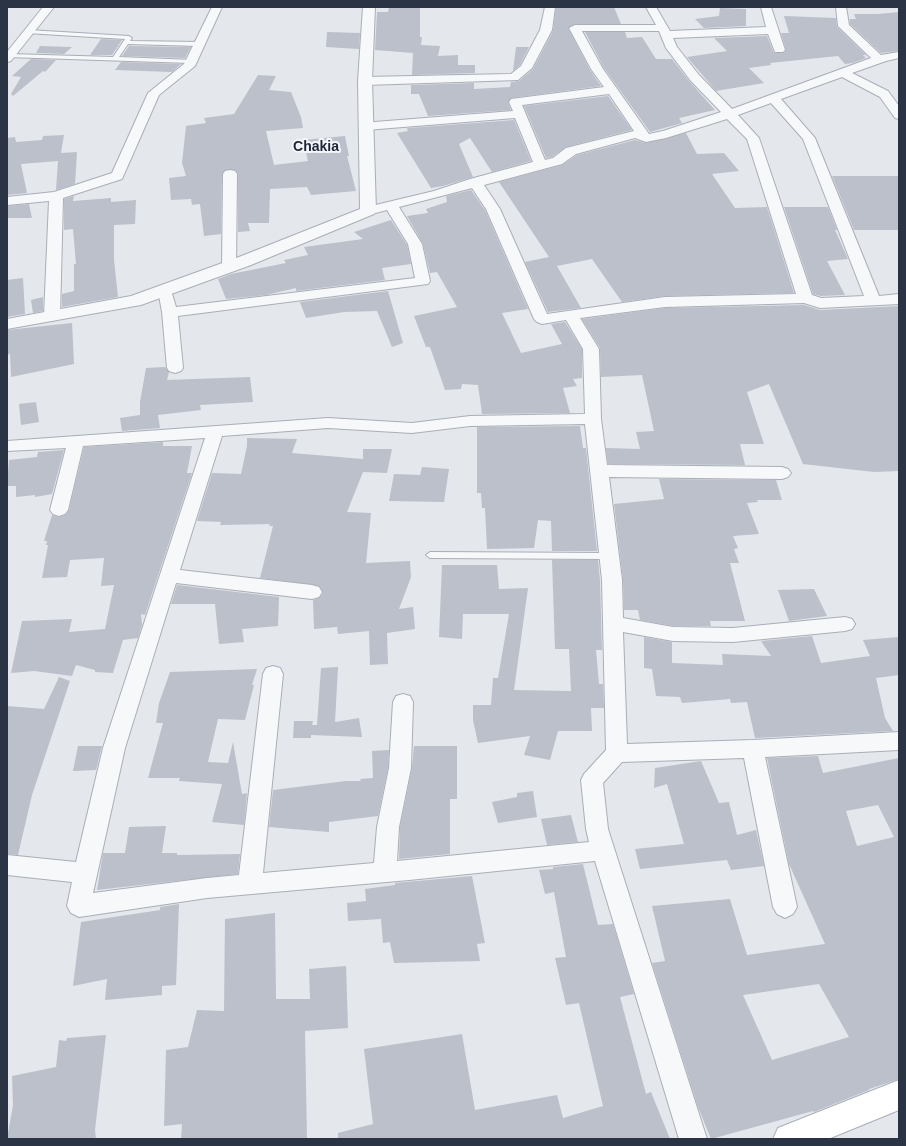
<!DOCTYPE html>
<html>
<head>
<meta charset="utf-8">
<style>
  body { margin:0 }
  #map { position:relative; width:906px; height:1146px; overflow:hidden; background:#e4e7ec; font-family:Helvetica,sans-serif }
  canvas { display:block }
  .frame { position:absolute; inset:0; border:8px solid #2b3445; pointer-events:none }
</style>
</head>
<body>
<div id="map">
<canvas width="906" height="1146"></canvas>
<div class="frame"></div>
</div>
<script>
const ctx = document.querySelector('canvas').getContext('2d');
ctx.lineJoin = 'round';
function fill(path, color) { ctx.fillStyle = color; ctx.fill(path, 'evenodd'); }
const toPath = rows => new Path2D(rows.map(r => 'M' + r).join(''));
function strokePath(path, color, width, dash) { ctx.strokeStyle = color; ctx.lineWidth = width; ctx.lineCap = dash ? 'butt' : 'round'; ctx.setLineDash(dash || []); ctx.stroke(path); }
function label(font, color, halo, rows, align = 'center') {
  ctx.font = font + ' Helvetica,sans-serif'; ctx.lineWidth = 4; ctx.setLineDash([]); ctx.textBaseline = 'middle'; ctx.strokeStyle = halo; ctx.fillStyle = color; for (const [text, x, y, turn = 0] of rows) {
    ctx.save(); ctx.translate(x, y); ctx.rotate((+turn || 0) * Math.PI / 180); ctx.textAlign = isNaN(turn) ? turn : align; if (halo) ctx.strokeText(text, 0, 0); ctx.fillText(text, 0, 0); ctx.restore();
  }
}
fill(toPath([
  [389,7,420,7,420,37,422,37,421,45,440,46,438,56,458,55,458,65,475,65,475,73,412,75,413,53,375,50,377,12,388,12],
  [556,7,614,7,621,24,575,24,568,28,590,70,601,86,511,98,508,103,511,110,428,116,419,94,411,94,411,85,474,83,474,89,510,87,511,82,519,81,533,69,553,31],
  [720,8,746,9,746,26,704,28,695,19,719,16],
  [899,12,899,51,881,53,850,24,850,19,856,19,854,14,878,14],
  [784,16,836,18,837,27,866,55,863,55,866,58,853,63,845,64,838,56,770,63,771,65,749,68,764,83,716,91,687,57,727,51,714,38,767,36,774,53,784,53,786,50,781,33,789,33],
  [327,32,360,33,359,49,326,47],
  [585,32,625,32,627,38,642,37,656,59,672,59,690,82,715,110,679,118,682,123,650,132,604,68],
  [101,39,122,40,112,55,90,55],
  [40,46,72,47,64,54,36,53],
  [129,46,191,47,185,58,122,56],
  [516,47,529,47,520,65,513,71],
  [31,59,56,60,45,72,43,71,13,96,11,94,21,77,12,76],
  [121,62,181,64,172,72,115,70],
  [258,75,276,76,269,90,291,92,301,117,303,128,266,131,274,165,308,161,303,140,345,136,349,156,347,156,356,191,311,195,307,187,270,189,269,223,248,223,250,231,238,232,238,174,235,170,225,170,222,174,221,234,204,236,200,204,192,205,191,199,171,200,169,178,186,176,182,163,186,126,206,123,204,118,234,114],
  [608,96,632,130,566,147,552,157,546,158,524,106],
  [514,120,531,161,492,172,470,138,459,144,473,177,443,186,431,188,397,133,408,131,407,128,408,128],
  [686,133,697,154,724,153,739,171,712,174,735,208,767,207,794,293,665,296,622,302,592,259,557,266,581,308,548,312,525,262,549,257,499,182,562,165,577,155,635,140,646,143],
  [64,135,61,153,77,152,75,184,56,190,58,161,21,164,27,193,7,195,7,138,15,137,16,142,42,140,43,136],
  [832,176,899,176,899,230,854,230],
  [471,190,485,210,528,309,502,313,521,353,562,344,551,324,565,322,582,349,582,378,573,379,577,386,563,388,570,413,482,414,478,385,462,384,461,389,445,390,430,347,426,347,414,316,457,307,437,272,430,273,423,244,407,216,428,213,426,209,447,202,446,196],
  [74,196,73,201,111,198,111,202,136,200,135,224,114,225,114,260,118,297,62,307,62,294,74,291,74,264,76,264,73,229,64,230,64,199],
  [29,204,32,218,7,218,7,206],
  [784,207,828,207,837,230,835,230,848,259,827,261,845,295,821,296,813,294],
  [391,220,407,245,411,264,382,268,385,280,296,291,296,288,266,295,226,299,218,279,231,274,286,263,284,260,308,255,304,247,363,239,354,232],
  [23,278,25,314,7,317,7,280],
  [388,291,403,343,392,347,377,311,344,312,306,318,300,302],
  [43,297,43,311,33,313,31,300],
  [804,305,820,310,899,306,899,471,874,472,803,464,769,384,747,392,764,444,740,444,745,465,608,464,606,448,640,449,636,432,654,431,642,375,601,377,600,348,582,319,665,308],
  [72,323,74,364,11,377,10,354,7,355,7,330],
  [165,367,169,372,167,380,250,377,253,402,200,405,201,410,158,415,160,428,122,431,120,418,140,415,140,402,146,368],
  [36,402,39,422,21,425,19,404],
  [580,426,583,448,586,448,597,551,552,551,551,521,538,520,534,548,487,549,485,508,482,508,481,493,477,493,477,427],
  [247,438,297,439,292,453,363,459,363,449,392,449,387,473,363,472,347,512,371,513,366,563,410,561,411,577,399,609,413,607,415,629,387,633,388,664,370,665,369,631,338,634,337,627,314,629,313,600,319,598,323,593,319,586,260,578,273,526,269,526,270,524,220,525,221,522,197,521,212,473,241,474,247,446],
  [163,442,163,446,192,446,187,473,192,473,145,615,141,614,142,625,138,638,123,640,113,673,95,672,95,670,76,665,72,676,34,671,11,673,22,621,72,619,69,632,105,629,114,585,101,586,104,558,70,560,67,577,42,578,48,545,46,545,47,541,44,541,52,515,59,517,65,515,69,510,84,447],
  [64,450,52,494,35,497,35,495,16,497,16,486,7,486,9,460,37,457,38,452],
  [422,467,449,469,444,502,389,501,394,474,420,475],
  [659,479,776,480,782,500,757,500,758,502,747,503,759,534,733,536,738,548,734,549,739,563,730,563,745,621,710,621,711,626,673,626,640,620,638,610,624,610,623,580,614,504,664,499],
  [552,560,598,560,600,580,602,650,596,650,599,684,603,684,604,708,591,708,592,731,558,731,550,760,524,755,530,736,478,743,473,720,473,705,491,705,493,678,498,678,509,614,463,614,462,639,439,637,442,565,497,565,499,589,528,588,514,690,571,691,569,649,555,649],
  [177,585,279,597,278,626,242,629,244,642,219,644,215,604,171,604],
  [814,589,827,616,789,621,778,590],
  [812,636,821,663,870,656,863,640,899,637,899,675,876,678,885,718,893,731,755,738,747,702,731,703,730,699,682,703,680,697,656,696,652,669,644,668,644,637,672,642,672,663,723,665,722,654,771,656,761,641],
  [338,667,335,722,359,718,362,737,311,735,311,738,293,738,294,721,313,721,312,725,317,725,321,668],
  [257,669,252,685,254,685,245,720,218,719,208,762,228,763,233,742,242,794,247,793,244,825,212,822,222,784,179,781,180,778,148,778,163,723,156,723,159,703,170,672],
  [59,677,70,681,32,795,18,855,7,854,7,706,44,709],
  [78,746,102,746,96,770,73,771],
  [414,746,457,746,457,799,450,799,450,854,399,859,400,827,412,768],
  [389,750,388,768,378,816,329,822,329,832,269,827,273,790,346,781,361,781,360,779,373,778,372,751],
  [818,756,823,773,899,758,899,1079,869,1089,869,1090,814,1112,813,1111,711,1139,698,1107,652,963,665,961,652,906,730,899,747,955,825,944,789,864,767,758],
  [878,805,894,837,857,846,846,811],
  [819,984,849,1037,772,1060,743,995],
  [701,761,719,803,729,802,737,835,756,830,764,866,731,870,727,860,640,869,635,849,684,844,667,784,654,788,655,768],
  [533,791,537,817,498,823,492,802,517,797,517,793],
  [571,815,578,842,547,845,541,819],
  [166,826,162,853,177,853,177,855,240,854,238,874,97,890,103,853,125,853,129,827],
  [583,864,598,925,613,924,634,994,620,997,646,1094,651,1092,670,1139,338,1139,338,1133,373,1124,364,1049,462,1034,475,1110,557,1095,563,1118,603,1106,579,1003,566,1005,555,958,566,957,554,892,545,894,539,870,553,869,553,867],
  [472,876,485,943,477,944,480,961,394,963,390,942,383,943,381,919,348,921,347,903,366,901,365,889,395,885,395,883],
  [179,904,176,985,162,986,162,995,105,1000,107,979,73,986,81,922,160,910,160,907],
  [275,913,276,999,310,999,309,969,346,966,348,1028,305,1031,307,1139,181,1139,182,1124,164,1126,166,1050,188,1047,197,1010,224,1011,225,919],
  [106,1035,95,1130,96,1139,7,1139,13,1105,12,1076,56,1067,59,1040,66,1041,67,1038]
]), '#bbc0ca');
const service = toPath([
  [28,30,129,36,132,38,130,41,199,42,202,44,199,46,128,44,119,57,193,60,193,62,191,63,7,57,7,55,9,54,113,57,125,39,26,33,26,31,28,30],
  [430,552,609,553,613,556,609,559,430,558,426,555,430,552]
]);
const minor = toPath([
  [43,7,54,7,11,61,7,62,7,52,43,7],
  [212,7,222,7,195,66,159,95,122,179,63,198,60,316,57,319,52,321,47,319,44,316,49,201,7,205,7,197,54,192,112,173,148,93,184,64,212,7],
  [545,7,555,7,552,30,532,68,518,80,365,85,361,84,359,81,361,78,365,77,511,74,521,66,540,30,545,7],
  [646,7,656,7,670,31,766,27,761,7,771,7,785,50,783,52,775,52,768,34,673,38,677,47,699,75,732,109,871,58,838,26,836,7,846,7,849,25,881,55,899,52,899,58,886,61,852,73,888,91,899,106,899,119,895,118,880,97,842,77,781,99,815,138,879,296,899,294,899,304,820,308,804,303,665,307,580,318,599,349,601,419,607,465,782,467,788,469,791,473,788,477,782,479,609,477,622,580,623,618,673,627,733,628,845,617,852,619,855,624,852,629,845,631,733,642,673,641,623,632,627,744,753,740,899,732,899,750,765,757,797,907,793,914,785,918,777,914,773,907,744,758,622,762,603,783,608,829,707,1139,679,1139,595,861,409,880,207,898,79,917,71,913,67,906,72,882,7,875,7,855,76,862,103,748,205,438,83,446,68,510,65,514,59,516,53,514,50,510,66,448,7,451,7,441,328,418,412,423,470,416,585,414,583,349,566,320,542,324,537,322,534,319,486,209,472,188,399,207,422,244,430,281,428,284,178,316,183,368,181,371,175,373,169,371,167,368,162,312,158,290,160,287,165,286,170,287,176,307,415,278,408,244,387,210,368,215,363,214,361,211,363,208,434,191,470,179,533,162,515,118,366,130,362,129,360,126,362,123,513,111,509,102,511,99,604,87,591,69,569,28,575,25,656,25,646,7],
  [582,31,659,31,666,48,691,81,721,112,663,131,649,134,603,69,582,31],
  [609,94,634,131,566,148,553,158,545,160,522,105,609,94],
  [771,103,803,139,864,296,821,298,812,295,759,138,738,115,771,103],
  [727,119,747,139,796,294,665,297,547,314,500,209,484,185,562,164,576,154,635,138,646,142,666,138,727,119],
  [585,424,602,580,606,750,584,774,581,780,586,829,589,842,397,861,399,827,411,768,413,702,410,696,403,694,396,696,393,702,389,768,377,827,374,863,263,873,283,674,280,668,273,666,266,668,263,674,239,875,207,878,93,893,125,748,176,583,312,599,319,597,322,592,319,587,312,585,180,570,222,436,328,428,412,433,470,426,585,424],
  [230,170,235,171,237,174,236,267,234,270,229,271,224,270,222,267,223,174,225,171,230,170]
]);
const tertiary = toPath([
  [363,7,375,7,372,81,376,211,374,214,251,265,141,305,7,329,7,319,131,296,239,257,360,209,358,81,363,7]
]);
const secondary = toPath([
  [899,1080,899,1110,828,1139,773,1139,778,1128,899,1080]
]);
strokePath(service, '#a9aeb7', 2);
strokePath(minor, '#a9aeb7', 2);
strokePath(tertiary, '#a9aeb7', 2);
strokePath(secondary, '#a9aeb7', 2);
fill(service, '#f7f8fa');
fill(minor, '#f7f8fa');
fill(tertiary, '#f7f8fa');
fill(secondary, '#fff');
label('bold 14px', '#1d2536', '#f4f6f9', [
  ["Chakia",316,147]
]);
</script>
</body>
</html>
